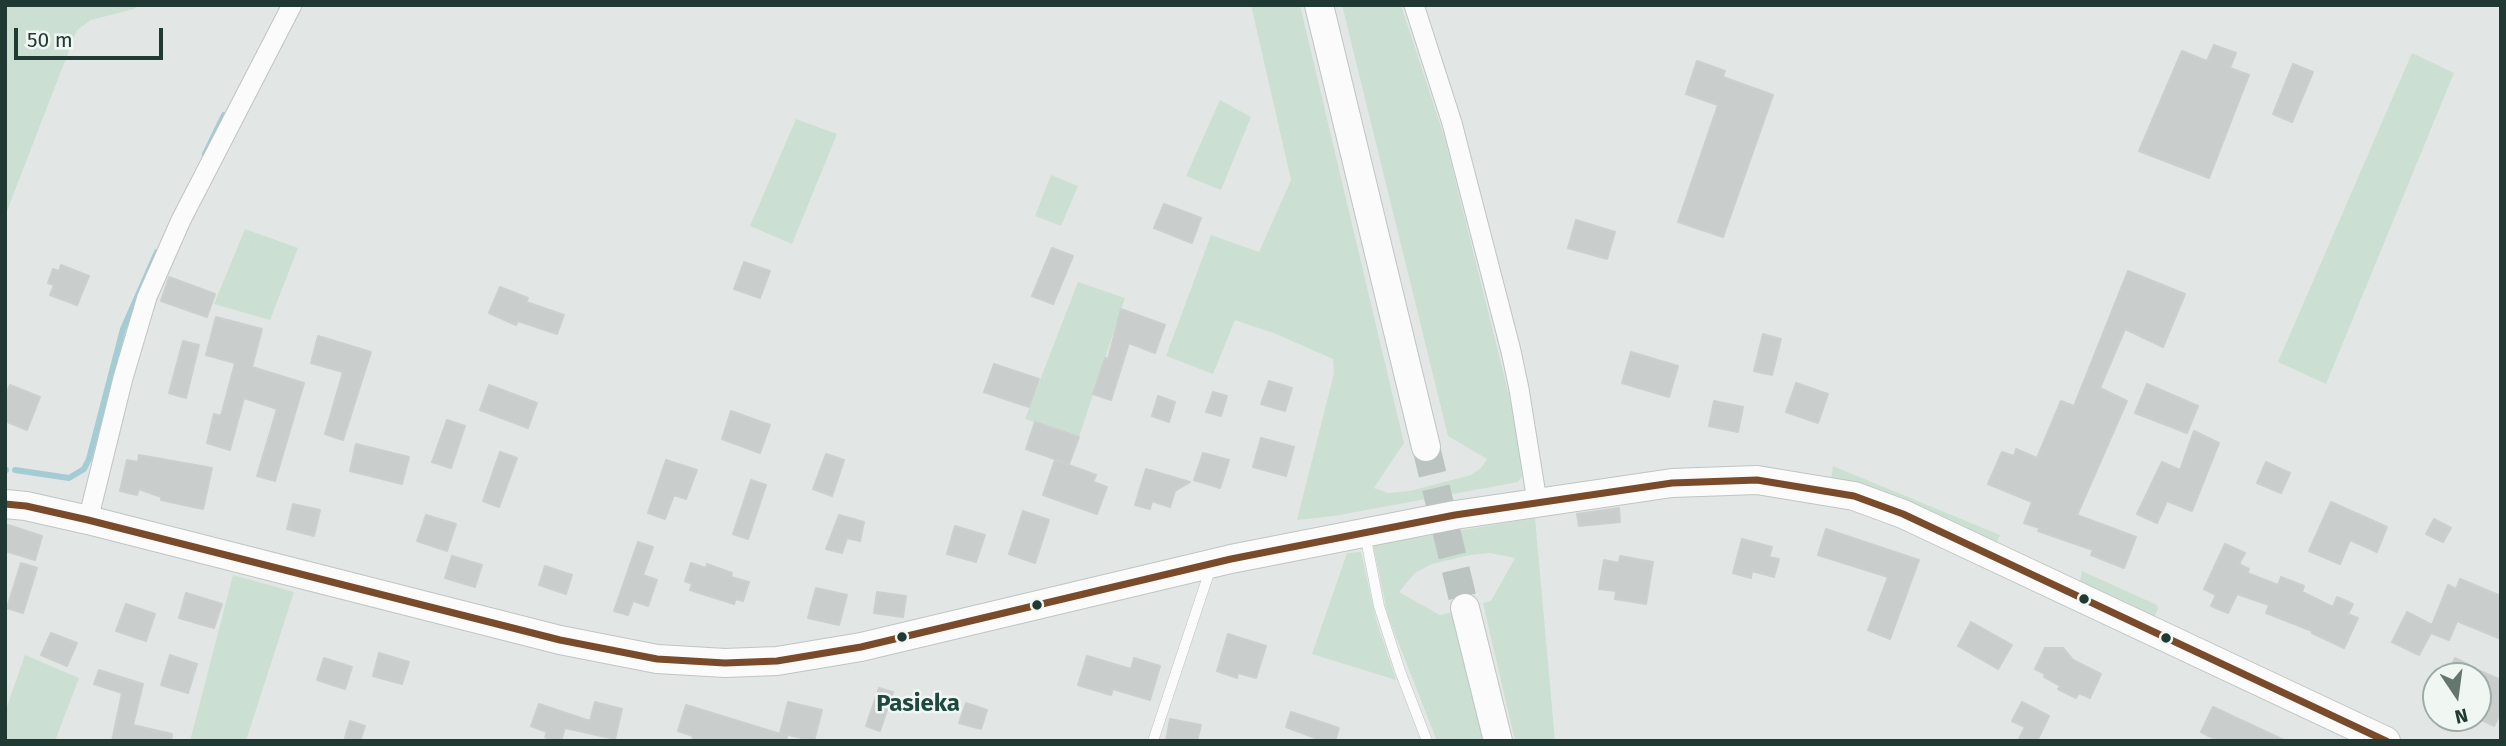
<!DOCTYPE html>
<html>
<head>
<meta charset="utf-8">
<style>
  body { margin:0 }
  #map { position:relative; width:2506px; height:746px; overflow:hidden; background:#e2e7e5; font-family:"Fira Sans",sans-serif }
  canvas { display:block }
  .frame { position:absolute; inset:0; border:7px solid #213933; pointer-events:none }
  .north { position:absolute; left:2422px; top:662px; width:70px; height:70px; box-sizing:border-box; background:#f0f7f3; border:2px solid #9daba6; border-radius:50%; rotate:167deg; font-size:19px; font-weight:700; line-height:28px; text-align:center; color:#213933 }
  .north::after { content:''; display:block; margin:auto; width:24px; height:32px; background:#657671; clip-path:polygon(50% 0,100% 100%,50% 72%,0 100%) }
  .scale { position:absolute; left:14px; top:28px; width:149px; height:32px; box-sizing:border-box; border:4px solid #213933; border-top:0; padding-left:9px; font-size:21px; line-height:24px; white-space:nowrap; color:#213933; -webkit-text-stroke:5px #f0f7f3; paint-order:stroke }
</style>
</head>
<body>
<div id="map">
<canvas width="2506" height="746"></canvas>
<div class="frame"></div>
<div class="north">N</div>
<div class="scale">50 m</div>
</div>
<script>
const ctx = document.querySelector('canvas').getContext('2d');
ctx.lineJoin = 'round';
function fill(path, color) { ctx.fillStyle = color; ctx.fill(path, 'evenodd'); }
const toPath = rows => new Path2D(rows.map(r => 'M' + r).join(''));
function strokePath(path, color, width, dash) { ctx.strokeStyle = color; ctx.lineWidth = width; ctx.lineCap = dash ? 'butt' : 'round'; ctx.setLineDash(dash || []); ctx.stroke(path); }
function label(font, color, halo, rows, align = 'center') {
  ctx.font = font + ' "Fira Sans",sans-serif'; ctx.lineWidth = 5; ctx.setLineDash([]); ctx.textBaseline = 'middle'; ctx.strokeStyle = halo; ctx.fillStyle = color; for (const [text, x, y, turn = 0] of rows) {
    ctx.save(); ctx.translate(x, y); ctx.rotate((+turn || 0) * Math.PI / 180); ctx.textAlign = isNaN(turn) ? turn : align; if (halo) ctx.strokeText(text, 0, 0); ctx.fillText(text, 0, 0); ctx.restore();
  }
}
fill(toPath([
  [5,5,138,5,134,9,91,20,77,30,5,216],
  [1251,5,1300,5,1404,443,1374,488,1388,493,1410,491,1471,475,1481,468,1487,459,1448,436,1342,5,1401,5,1445,139,1517,427,1522,476,1518,482,1334,516,1297,520,1334,373,1333,359,1276,334,1235,320,1213,374,1166,356,1211,235,1259,252,1291,180],
  [2412,53,2454,73,2326,384,2278,362],
  [1220,100,1251,117,1221,190,1186,176],
  [796,119,837,134,792,244,750,226],
  [1051,175,1078,186,1061,226,1035,216],
  [245,229,298,248,270,320,214,304],
  [1078,282,1125,298,1079,437,1025,419],
  [1833,466,2000,535,1996,544,1831,480],
  [1535,518,1555,741,1515,741,1483,603,1491,601,1515,558,1490,553,1470,555,1432,564,1415,573,1399,592,1440,615,1453,612,1484,741,1437,741,1388,616,1373,545],
  [1361,552,1376,619,1396,680,1312,654,1347,553],
  [2082,571,2157,605,2158,609,2154,618,2084,585,2080,581],
  [233,575,294,592,246,741,190,741],
  [25,655,79,678,55,741,5,741,5,712]
]), '#cbe0d2');
strokePath(toPath([
  [205,154,224,115],
  [5,470,6,470],
  [15,470,69,478,84,469,89,459,123,329,157,252]
]), '#a4ccd4', 6);
const building = toPath([
  [2214,45,2236,53,2230,68,2249,75,2209,178,2139,151,2182,51,2207,61,2214,45],
  [1697,61,1725,71,1723,77,1773,95,1723,237,1678,222,1718,105,1686,94,1697,61],
  [2293,64,2313,72,2292,122,2273,114,2293,64],
  [1164,204,1201,218,1192,243,1154,228,1164,204],
  [1576,220,1615,232,1607,259,1568,248,1576,220],
  [1052,248,1073,256,1053,304,1032,296,1052,248],
  [744,262,770,271,760,298,734,289,744,262],
  [61,265,89,276,77,305,50,295,54,285,48,283,53,269,59,271,61,265],
  [2128,271,2185,294,2163,347,2125,329,2100,388,2127,401,2077,515,2136,537,2124,568,2091,555,2093,550,2038,531,2040,528,2024,523,2032,502,1988,484,2002,452,2014,456,2016,449,2037,458,2061,401,2074,406,2128,271],
  [169,277,215,294,207,317,161,301,169,277],
  [500,287,528,298,526,302,564,315,557,334,518,321,516,325,489,313,500,287],
  [1121,309,1165,325,1155,353,1129,343,1111,400,1093,394,1105,358,1108,359,1121,309],
  [216,317,262,329,252,367,304,383,275,481,257,476,277,409,244,398,230,450,207,443,214,414,221,416,235,363,206,355,216,317],
  [1763,334,1781,339,1772,375,1754,371,1763,334],
  [318,336,371,352,343,440,325,434,343,372,311,363,318,336],
  [183,341,199,345,186,398,169,393,183,341],
  [1631,352,1678,366,1669,397,1622,383,1631,352],
  [994,364,1039,379,1029,407,984,392,994,364],
  [1269,381,1292,388,1285,411,1261,404,1269,381],
  [1796,383,1828,394,1818,423,1786,412,1796,383],
  [2147,384,2198,406,2187,433,2135,413,2147,384],
  [10,385,40,397,27,430,5,421,5,397,10,385],
  [489,385,537,403,528,428,480,410,489,385],
  [1213,392,1227,396,1221,416,1206,412,1213,392],
  [1158,396,1175,402,1169,422,1152,416,1158,396],
  [1714,401,1743,407,1738,432,1709,426,1714,401],
  [731,411,770,425,760,453,722,439,731,411],
  [447,420,465,426,451,468,432,462,447,420],
  [1035,422,1079,437,1069,464,1026,449,1035,422],
  [2194,431,2219,443,2192,511,2167,501,2157,523,2137,514,2162,462,2180,470,2194,431],
  [1261,438,1294,447,1286,476,1253,467,1261,438],
  [356,444,409,457,402,484,350,471,356,444],
  [500,452,517,458,499,507,483,501,500,452],
  [1203,453,1229,460,1220,488,1194,480,1203,453],
  [826,454,844,460,832,496,813,489,826,454],
  [139,455,212,468,203,509,161,500,161,497,139,489,137,495,120,491,127,460,138,462,139,455],
  [666,460,697,470,686,499,674,495,665,519,648,513,666,460],
  [1055,460,1096,475,1093,482,1107,487,1097,514,1043,495,1055,460],
  [2266,462,2290,473,2281,493,2257,483,2266,462],
  [1146,469,1190,482,1175,491,1170,507,1152,501,1150,509,1135,505,1146,469],
  [751,480,766,485,748,539,733,534,751,480],
  [2331,502,2387,527,2377,552,2350,540,2340,564,2309,551,2331,502],
  [293,504,320,510,314,536,287,529,293,504],
  [1619,508,1620,522,1579,526,1577,514,1619,508],
  [1023,511,1049,520,1035,563,1009,554,1023,511],
  [426,515,456,524,447,551,417,541,426,515],
  [839,515,864,522,860,541,847,538,842,553,826,549,839,515],
  [2434,519,2451,528,2443,542,2426,534,2434,519],
  [5,524,42,536,35,560,5,551,5,524],
  [955,526,985,535,976,562,947,554,955,526],
  [1826,529,1919,560,1890,639,1868,630,1888,577,1818,555,1826,529],
  [1742,539,1772,547,1769,557,1779,559,1774,577,1752,571,1751,578,1733,573,1742,539],
  [638,542,653,547,643,575,657,580,648,606,633,601,628,615,614,611,638,542],
  [2225,544,2245,553,2239,564,2249,569,2247,573,2278,585,2281,577,2304,586,2302,592,2333,607,2337,597,2353,604,2348,614,2358,618,2344,648,2312,633,2312,631,2266,613,2269,605,2237,594,2228,613,2211,606,2216,595,2204,589,2225,544],
  [452,556,482,565,475,587,445,578,452,556],
  [1620,556,1653,562,1646,604,1615,599,1616,591,1599,589,1604,560,1619,563,1620,556],
  [21,563,37,568,23,613,7,608,21,563],
  [691,563,706,568,707,564,732,573,731,577,749,582,743,601,736,599,734,604,690,590,692,584,685,581,691,563],
  [545,566,572,575,566,594,539,585,545,566],
  [2460,579,2501,596,2501,639,2457,621,2449,640,2431,633,2419,655,2392,642,2407,612,2432,625,2448,585,2456,589,2460,579],
  [816,588,847,595,839,625,808,618,816,588],
  [877,592,906,596,903,617,874,613,877,592],
  [186,593,222,604,214,628,179,618,186,593],
  [126,604,155,614,146,641,116,631,126,604],
  [1971,622,2012,645,1998,669,1958,646,1971,622],
  [51,633,77,643,67,666,41,655,51,633],
  [1228,634,1266,646,1256,678,1238,673,1237,678,1217,671,1228,634],
  [2045,648,2063,648,2073,660,2101,674,2090,698,2079,693,2076,698,2058,689,2060,686,2044,677,2045,674,2035,669,2045,648],
  [379,653,409,662,402,684,373,676,379,653],
  [170,655,197,664,188,693,161,685,170,655],
  [1087,656,1131,669,1134,658,1160,666,1150,700,1113,689,1111,695,1078,685,1087,656],
  [324,658,352,667,345,689,317,680,324,658],
  [2455,658,2469,665,2464,676,2446,676,2455,658],
  [99,670,143,684,133,725,172,734,171,741,112,741,122,693,94,684,99,670],
  [2478,670,2501,680,2501,712,2494,726,2478,718,2478,670],
  [879,688,893,692,880,731,866,726,879,688],
  [595,702,622,709,615,739,565,728,561,741,555,741,545,737,547,732,531,726,539,704,590,721,595,702],
  [788,702,822,710,814,741,780,733,788,702],
  [2022,702,2049,716,2037,741,2018,741,2025,727,2012,721,2022,702],
  [966,703,987,710,981,729,959,723,966,703],
  [686,705,787,736,786,741,692,741,693,736,678,731,686,705],
  [2213,707,2286,741,2219,741,2201,732,2213,707],
  [1291,712,1339,728,1335,741,1323,741,1286,727,1291,712],
  [1170,719,1201,725,1197,741,1166,741,1170,719],
  [350,721,365,726,360,741,344,741,350,721]
]);
fill(building, '#c9cecc');
strokePath(building, '#cbd0ce', 2);
strokePath(toPath([
  [1426,447,1465,608]
]), '#bbc4c1', 28, [28, 14]);
const lane = toPath([
  [1365,534,1379,606,1400,671,1427,741],
  [1153,741,1211,567]
]);
const street = toPath([
  [1414,5,1452,123,1511,351,1519,389,1537,501],
  [88,520,123,378,147,297,181,220,292,5]
]);
const secondary = toPath([
  [1319,5,1426,447],
  [5,504,26,506,88,520,560,640,657,659,725,663,777,661,861,647,1231,559,1455,515,1672,483,1757,480,1854,496,1903,514,2386,741],
  [1465,608,1498,741]
]);
strokePath(lane, '#bfc4c2', 11);
strokePath(street, '#bfc4c2', 21);
strokePath(secondary, '#bec5c2', 30);
strokePath(lane, '#fbfbfb', 10);
strokePath(street, '#fbfbfb', 19);
strokePath(secondary, '#fbfbfb', 28);
strokePath(toPath([
  [5,504,26,506,88,520,560,640,657,659,725,663,777,661,861,647,1231,559,1455,515,1672,483,1757,480,1854,496,1903,514,2386,741]
]), '#7a4b2a', 7);
for (const [x, y, r, color] of [
  [2084,599,6,"#213933"],
  [1037,605,6,"#213933"],
  [902,637,6,"#213933"],
  [2166,638,6,"#213933"]
]) { const dot = new Path2D(); dot.arc(x, y, r, 0, 2 * Math.PI); ctx.fillStyle = color; ctx.fill(dot); strokePath(dot, '#f0f7f3', 2.5); }
label('bold 24px', '#1f4940', '#f0f7f3', [
  ["Pasieka",918,704]
]);
</script>
</body>
</html>
